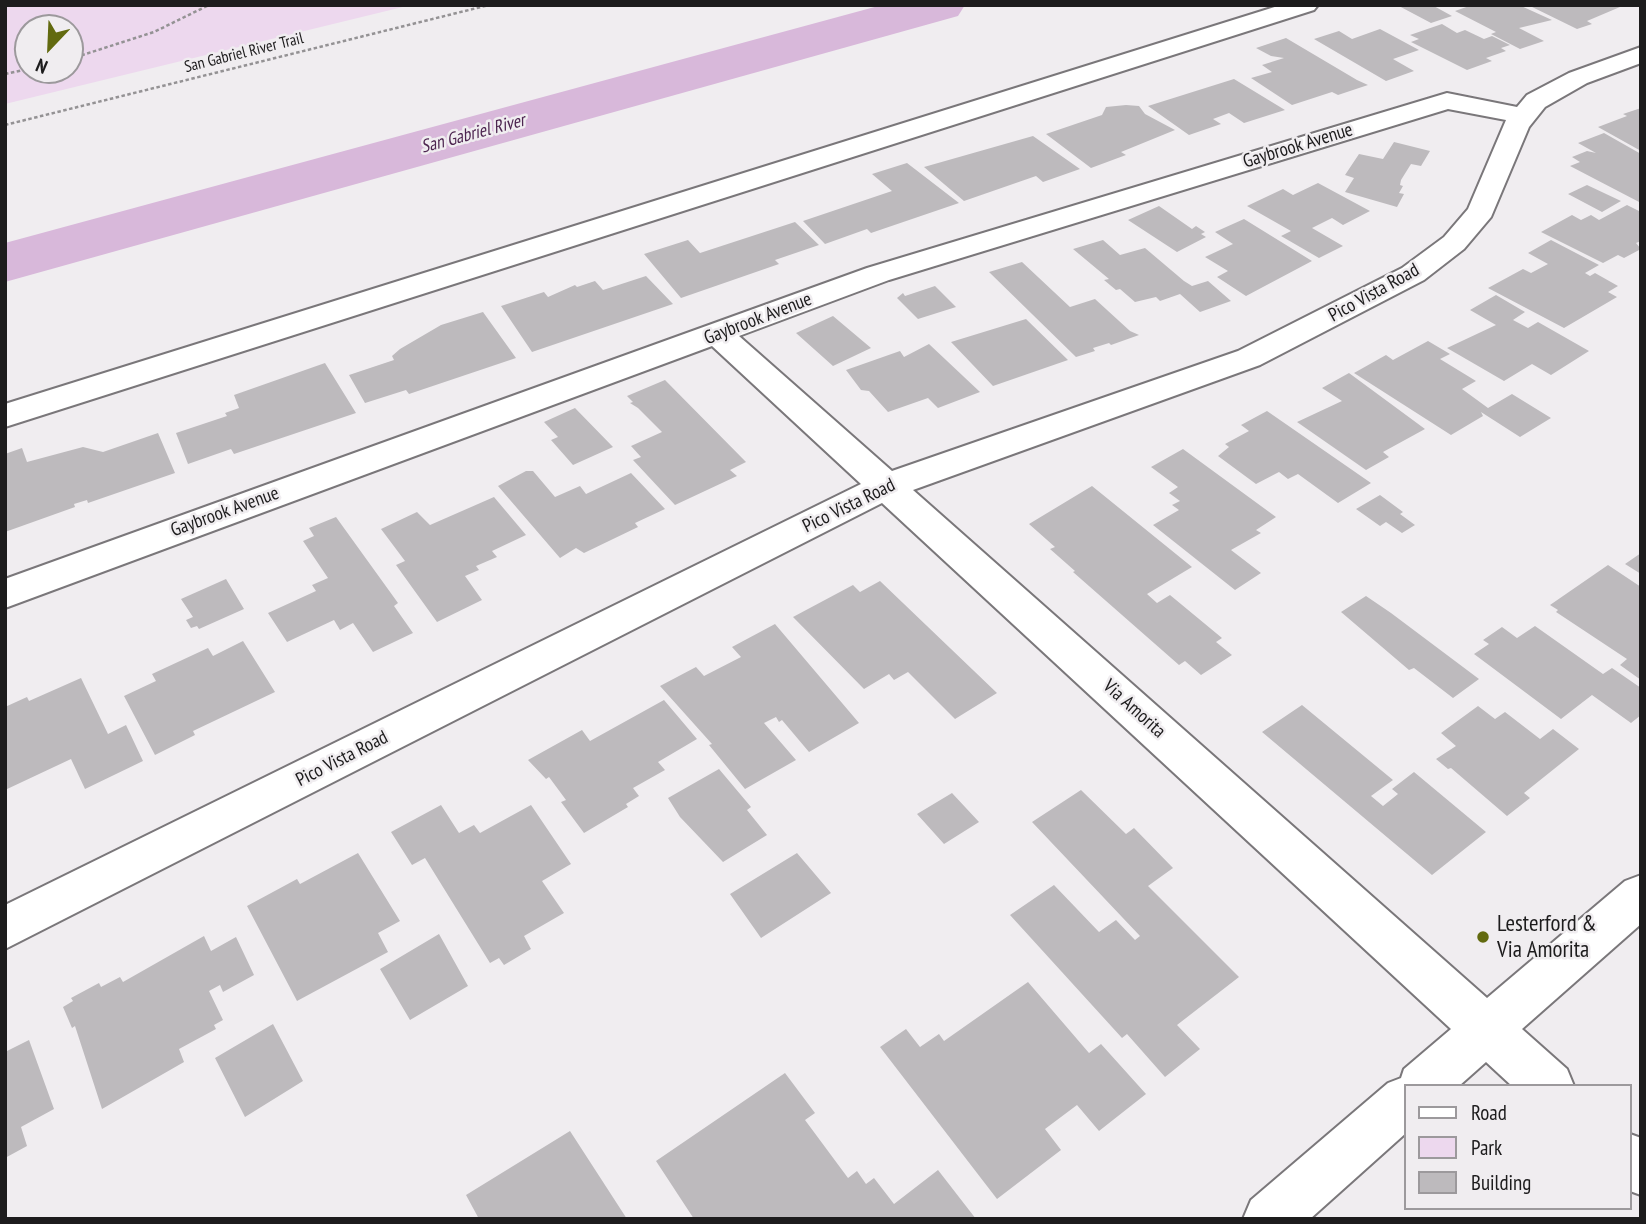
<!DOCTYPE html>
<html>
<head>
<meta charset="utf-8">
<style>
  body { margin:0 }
  #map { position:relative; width:1646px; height:1224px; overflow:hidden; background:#f0edf0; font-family:"PT Sans Narrow",sans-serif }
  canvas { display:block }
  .frame { position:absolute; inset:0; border:7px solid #1d1c1d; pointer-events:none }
  .legend { position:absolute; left:1404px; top:1084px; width:228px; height:126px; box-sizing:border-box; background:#f0edf0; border:2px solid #9c999c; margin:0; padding:9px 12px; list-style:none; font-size:21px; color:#1d1c1d }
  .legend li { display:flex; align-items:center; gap:14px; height:35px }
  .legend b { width:35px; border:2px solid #9c999c }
  .north { position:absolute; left:14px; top:14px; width:70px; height:70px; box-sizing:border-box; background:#f0edf0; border:2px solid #9c999c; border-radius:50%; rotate:203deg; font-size:19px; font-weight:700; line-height:28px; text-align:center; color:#1d1c1d }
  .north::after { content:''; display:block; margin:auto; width:24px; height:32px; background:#626a0f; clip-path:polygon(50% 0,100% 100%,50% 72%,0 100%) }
</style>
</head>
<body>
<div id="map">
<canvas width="1646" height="1224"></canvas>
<div class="frame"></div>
<ul class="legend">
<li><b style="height:9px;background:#fff"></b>Road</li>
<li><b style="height:19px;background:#edd8ee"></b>Park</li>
<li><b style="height:19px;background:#bdbabd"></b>Building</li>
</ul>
<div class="north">N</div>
</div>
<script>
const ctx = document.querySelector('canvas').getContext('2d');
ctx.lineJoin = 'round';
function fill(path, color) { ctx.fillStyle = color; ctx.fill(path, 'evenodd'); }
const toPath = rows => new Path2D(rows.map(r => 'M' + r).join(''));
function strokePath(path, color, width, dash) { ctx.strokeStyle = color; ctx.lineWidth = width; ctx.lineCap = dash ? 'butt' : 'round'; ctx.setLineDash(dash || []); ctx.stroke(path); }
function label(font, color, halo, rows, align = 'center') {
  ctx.font = font + ' "PT Sans Narrow",sans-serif'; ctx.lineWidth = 5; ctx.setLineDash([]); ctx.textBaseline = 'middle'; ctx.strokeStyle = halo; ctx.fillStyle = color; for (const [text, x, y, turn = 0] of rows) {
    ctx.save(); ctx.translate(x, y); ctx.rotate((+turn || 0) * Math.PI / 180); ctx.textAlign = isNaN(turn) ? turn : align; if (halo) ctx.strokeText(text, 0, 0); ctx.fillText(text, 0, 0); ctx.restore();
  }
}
fill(toPath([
  [5,5,411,5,5,104],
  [28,28,70,28,70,70,28,70]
]), '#edd8ee');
fill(toPath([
  [882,5,965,5,958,16,5,282,5,243,882,5]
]), '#d8b8da');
fill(toPath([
  [1397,5,1432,5,1452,16,1431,23],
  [1472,5,1519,5,1552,20,1519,28,1544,41,1520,49,1491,34,1496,32,1455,11],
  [1528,5,1615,5,1620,7,1587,21,1592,24,1577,29],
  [1442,24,1457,33,1465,30,1484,39,1492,36,1510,45,1501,48,1506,51,1486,58,1492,61,1467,70,1411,42,1419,39,1410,35],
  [1380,29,1419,50,1393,59,1414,71,1386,81,1314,39,1339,31,1352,39],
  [1286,38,1357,80,1368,85,1338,95,1332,92,1292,105,1251,78,1272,72,1262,65,1284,58,1271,56,1256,48],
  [1234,79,1285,110,1244,123,1229,113,1213,119,1221,124,1189,135,1148,106],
  [1126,105,1139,106,1145,114,1175,130,1121,152,1126,155,1091,168,1046,134,1102,115,1106,107],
  [1641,108,1641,151,1598,127,1627,116,1623,114],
  [1604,133,1641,154,1641,203,1570,166,1580,162,1572,157,1587,151,1596,153,1578,143],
  [1033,136,1080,169,1043,182,1036,176,964,201,924,167],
  [1394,142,1430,151,1421,166,1411,164,1401,180,1400,185,1403,186,1399,193,1404,194,1397,207,1345,192,1354,178,1345,175,1359,154,1383,159],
  [907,163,959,203,871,233,867,229,825,244,803,221,892,191,872,174],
  [1318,183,1370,211,1343,225,1332,218,1312,228,1343,246,1319,258,1281,236,1291,231,1247,206,1283,189,1293,195],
  [1587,185,1621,201,1602,212,1568,194],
  [1627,205,1641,212,1641,241,1636,243,1641,249,1624,258,1618,255,1603,263,1541,232,1572,215,1581,220,1591,215,1599,220],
  [1159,206,1192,229,1196,226,1205,232,1201,234,1206,237,1177,252,1128,220],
  [1244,219,1312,261,1246,296,1217,277,1228,271,1205,257,1233,244,1215,232],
  [795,222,819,245,775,260,779,264,681,298,644,254,688,240,700,253],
  [1103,240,1120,255,1145,248,1184,281,1192,286,1208,281,1231,301,1200,312,1180,294,1160,301,1156,297,1135,302,1120,289,1116,290,1104,280,1109,279,1073,249],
  [1551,240,1599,265,1585,273,1590,276,1595,273,1618,286,1608,292,1617,297,1564,328,1488,288,1523,269,1531,273,1548,264,1528,253],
  [1022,262,1070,307,1095,299,1130,331,1139,335,1111,345,1109,343,1093,348,1095,351,1076,357,989,272],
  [646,276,673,304,532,352,501,306,544,292,548,297,575,285,577,287,595,281,603,290],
  [935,286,956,307,918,319,897,298,903,293,905,296],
  [1496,295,1525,312,1513,320,1528,328,1538,322,1589,351,1551,375,1532,364,1504,381,1447,348,1496,325,1470,310],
  [483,312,516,358,409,394,406,390,365,403,349,375,394,360,392,356,400,349,441,325],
  [833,316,871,348,833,366,796,333],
  [1026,319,1068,360,993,386,951,342],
  [1428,341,1450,354,1440,359,1476,381,1462,389,1488,408,1512,394,1551,418,1520,437,1481,412,1483,416,1451,435,1354,373,1386,355,1393,360],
  [929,344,980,392,938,408,928,398,888,412,869,391,861,390,846,370,900,351,904,357],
  [325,363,356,413,234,454,231,449,188,464,176,433,227,416,225,413,239,408,234,395],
  [1349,373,1425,429,1383,452,1389,457,1366,470,1297,422,1342,401,1322,388],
  [665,380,746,462,730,470,737,476,675,505,633,460,641,457,631,446,662,432,638,408,630,403,633,402,627,396],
  [575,408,613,447,573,465,551,440,558,437,544,422],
  [1267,411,1371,483,1338,503,1298,474,1288,479,1279,472,1256,484,1218,456,1229,447,1225,444,1249,431,1241,425],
  [158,433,175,473,88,503,87,500,74,504,75,507,5,532,5,454,22,448,27,462,83,447,103,452],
  [1183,449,1276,517,1256,530,1261,533,1231,550,1261,573,1235,590,1153,525,1179,510,1172,505,1180,501,1169,493,1178,487,1151,467],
  [526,471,533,471,555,497,580,486,586,494,631,473,665,509,635,523,638,527,584,553,576,548,560,558,498,486],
  [1092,486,1192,567,1147,594,1157,603,1170,595,1222,638,1216,642,1232,655,1201,675,1185,661,1179,665,1073,572,1075,571,1050,549,1055,547,1029,524],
  [1380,495,1403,512,1400,514,1415,525,1402,533,1386,522,1380,526,1356,509],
  [494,497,526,535,492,551,497,557,476,566,479,570,465,576,482,600,437,622,396,565,405,561,381,529,417,512,430,525],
  [336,517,398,603,394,606,413,633,373,652,353,623,340,630,334,620,287,642,268,613,316,591,312,585,328,578,303,541,314,536,309,528],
  [1641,553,1641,574,1625,564],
  [1608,565,1641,587,1641,680,1620,665,1627,659,1556,612,1558,610,1550,605],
  [226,579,244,609,199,629,197,626,191,628,186,620,193,617,181,599],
  [880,581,997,693,955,719,908,672,894,680,889,674,864,689,793,617,853,585,860,592],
  [1366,596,1391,613,1479,679,1453,698,1414,668,1409,670,1341,612],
  [775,624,859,723,809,752,782,720,779,722,776,717,764,723,796,760,745,789,709,745,712,744,660,686,696,667,704,676,741,657,732,647],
  [1535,626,1603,674,1612,668,1641,688,1641,715,1631,723,1592,695,1561,719,1474,654,1489,644,1483,640,1502,627,1517,638],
  [243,641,275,692,193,731,195,735,155,755,124,696,156,681,152,674,208,648,213,656],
  [81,678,108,734,126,725,143,761,85,789,71,759,5,790,5,707,27,697,29,701],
  [664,700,697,739,658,762,665,770,633,788,639,796,626,804,628,807,584,833,561,802,566,800,549,777,546,779,528,760,582,730,590,741],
  [1302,705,1393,780,1371,796,1383,806,1398,794,1392,789,1414,772,1486,832,1432,875,1262,732],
  [1478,706,1495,719,1505,712,1540,739,1553,729,1579,749,1524,793,1530,798,1507,816,1451,768,1448,769,1436,759,1456,746,1441,733],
  [719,769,751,807,747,810,767,835,723,862,680,817,668,798],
  [1081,790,1126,834,1134,828,1173,868,1148,886,1239,977,1177,1025,1200,1049,1165,1077,1127,1034,1122,1038,1010,915,1054,885,1099,932,1116,920,1135,940,1140,936,1032,822],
  [952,793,979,822,944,844,917,814],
  [441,805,459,833,474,825,480,833,531,805,571,864,542,881,564,913,524,936,531,949,504,965,499,958,490,963,425,858,412,865,391,832],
  [358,853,400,921,378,933,388,952,297,1001,247,906,297,879,300,884],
  [797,853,831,893,761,938,730,894],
  [439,934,468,986,410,1020,380,969],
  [204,936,211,951,236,937,254,975,223,992,220,985,209,991,223,1020,214,1025,216,1029,179,1049,184,1062,102,1109,75,1026,72,1028,63,1007,73,1001,71,998,99,983,101,987,120,977,123,982],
  [1028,982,1089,1053,1101,1044,1146,1094,1099,1131,1077,1105,1045,1129,1061,1150,997,1199,880,1047,906,1029,920,1047,939,1034,944,1041],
  [273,1024,303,1081,245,1117,215,1058],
  [29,1040,54,1109,21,1127,27,1146,5,1158,5,1052],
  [785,1073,815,1113,805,1120,848,1178,857,1171,866,1184,874,1178,894,1204,938,1170,976,1219,694,1219,656,1161],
  [570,1131,627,1219,479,1219,466,1195]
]), '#bdbabd');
const minor = toPath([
  [1281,5,1318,5,1314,10,5,427,5,404,1281,5],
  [1641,47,1641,63,1587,83,1545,107,1529,127,1491,217,1464,249,1424,280,1260,365,913,490,1487,998,1625,881,1641,875,1641,924,1522,1029,1567,1069,1574,1086,1512,1086,1486,1062,1459,1086,1406,1086,1406,1133,1310,1219,1243,1219,1251,1200,1388,1083,1401,1078,1404,1069,1451,1029,882,503,5,949,5,905,861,484,712,346,5,608,5,579,867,268,1447,93,1517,107,1527,95,1569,73,1641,47],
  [1448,109,1506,120,1468,209,1444,237,1402,268,1238,351,892,471,739,336,889,280,1448,109],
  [1630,1134,1641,1138,1641,1195,1630,1191,1630,1134]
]);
strokePath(minor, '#7a777a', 4);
strokePath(toPath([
  [70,59,154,32,209,5],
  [5,74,28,69],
  [5,125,489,5]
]), '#949294', 2.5, [3.5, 2.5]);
fill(minor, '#fff');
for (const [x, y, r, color] of [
  [1483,937,7,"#626a0f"]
]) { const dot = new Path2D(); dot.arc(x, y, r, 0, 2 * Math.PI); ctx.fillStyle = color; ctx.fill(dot); strokePath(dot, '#f0edf0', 2.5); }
label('16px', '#1d1c1d', '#f0edf0', [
  ["San Gabriel River Trail",244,53,-14]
]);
label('italic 18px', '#4d2550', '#f0edf0', [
  ["San Gabriel River",473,134,-15]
]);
label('19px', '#1d1c1d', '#f0edf0', [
  ["Gaybrook Avenue",1298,146,-17],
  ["Pico Vista Road",1374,293,-29],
  ["Gaybrook Avenue",758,319,-21],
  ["Pico Vista Road",849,506,-26],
  ["Gaybrook Avenue",225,512,-20],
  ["Via Amorita",1134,709,42],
  ["Pico Vista Road",342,759,-27]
]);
label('23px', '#1d1c1d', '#f0edf0', [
  ["Lesterford &",1497,924],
  ["Via Amorita",1497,950]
], 'left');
</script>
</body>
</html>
